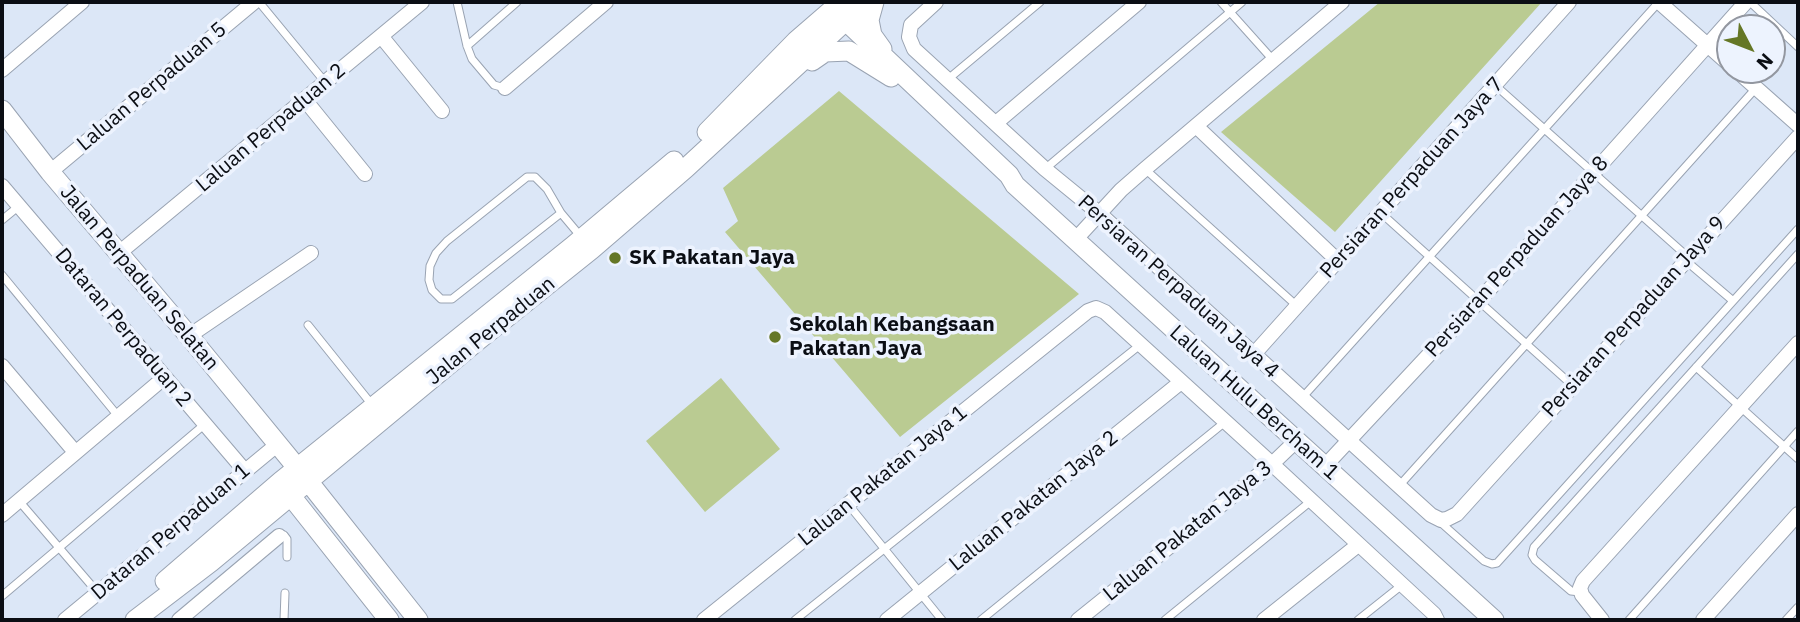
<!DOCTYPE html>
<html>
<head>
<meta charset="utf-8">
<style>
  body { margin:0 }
  #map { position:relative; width:1800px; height:622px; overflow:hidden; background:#dce7f7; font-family:"IBM Plex Sans",sans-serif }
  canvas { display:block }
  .frame { position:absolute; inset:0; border:4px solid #0b0e14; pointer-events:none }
  .north { position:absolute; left:1716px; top:14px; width:70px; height:70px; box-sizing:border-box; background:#edf3fe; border:2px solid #9397a0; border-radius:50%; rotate:132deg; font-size:19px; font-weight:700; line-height:28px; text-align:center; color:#0b0e14 }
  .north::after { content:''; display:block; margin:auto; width:24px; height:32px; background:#657726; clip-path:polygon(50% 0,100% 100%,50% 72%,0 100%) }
</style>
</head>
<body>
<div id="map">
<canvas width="1800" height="622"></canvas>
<div class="frame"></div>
<div class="north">N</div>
</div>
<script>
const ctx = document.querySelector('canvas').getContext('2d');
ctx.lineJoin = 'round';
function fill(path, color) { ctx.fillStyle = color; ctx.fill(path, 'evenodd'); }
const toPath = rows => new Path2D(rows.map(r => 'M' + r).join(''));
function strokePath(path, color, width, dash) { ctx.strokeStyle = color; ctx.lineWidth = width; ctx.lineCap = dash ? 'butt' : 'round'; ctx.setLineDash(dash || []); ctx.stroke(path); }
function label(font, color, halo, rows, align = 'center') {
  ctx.font = font + ' "IBM Plex Sans",sans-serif'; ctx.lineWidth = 7; ctx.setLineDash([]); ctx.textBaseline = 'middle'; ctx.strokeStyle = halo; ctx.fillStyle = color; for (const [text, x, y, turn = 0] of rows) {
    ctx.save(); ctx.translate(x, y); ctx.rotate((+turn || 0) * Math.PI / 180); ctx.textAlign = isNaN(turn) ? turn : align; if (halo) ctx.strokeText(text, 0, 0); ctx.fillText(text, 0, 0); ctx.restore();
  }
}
fill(toPath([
  [1380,2,1542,2,1335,232,1221,132],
  [839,91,1079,294,900,437,725,232,738,221,723,188],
  [721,378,780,449,705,512,646,441]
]), '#bacb92');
const lane = toPath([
  [259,2,325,82],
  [457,2,467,46,472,59,494,85,505,88],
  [1221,2,1273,60],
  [1750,2,1798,47],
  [467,46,517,2],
  [947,80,1040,2],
  [1495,85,1688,257],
  [1045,169,1242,2],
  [1145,169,1297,306],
  [561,213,452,299,441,299,432,290,429,280,430,266,436,253,447,241,527,177,535,177,547,189,561,213,582,238],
  [1381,213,1572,385],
  [2,220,19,206],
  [1685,260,1732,300],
  [2,275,118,416],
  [308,325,373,406],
  [1696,367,1798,459],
  [1301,399,1659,2],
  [1399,486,1756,88],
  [19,501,98,593],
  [848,504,942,620],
  [1439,521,1484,561,1492,564,1497,563,1798,229],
  [280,535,284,535,287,539,287,557],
  [1580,592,1571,591,1535,560,1532,555,1534,547,1798,254],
  [2,596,205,424],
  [284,620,285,593],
  [795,620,1140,345],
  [981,620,1225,422],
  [1165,620,1311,501],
  [1358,620,1402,585],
  [1629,620,1798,431],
  [1786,620,1798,607]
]);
const street = toPath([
  [936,2,911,25,909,37,914,49,1045,169,1100,214,1399,486,1431,515,1441,520,1447,519,1457,514,1798,137],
  [1659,2,1730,65],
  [381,36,442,111],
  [2,70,82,2],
  [1736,70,1798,125],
  [505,88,606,2],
  [305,100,365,174],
  [996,123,1139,2],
  [1196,126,1338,261],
  [50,172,254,2],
  [2,186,245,471],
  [1075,240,1121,190,1145,169,1342,2],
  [119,253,422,2],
  [189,336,311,253],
  [1254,354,1569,2],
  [2,366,75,452],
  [1324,467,1479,301,1746,2],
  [2,515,165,377],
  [65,620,278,444],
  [179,620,279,536],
  [704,620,1088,311,1096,308,1105,312,1272,464,1434,614,1437,620],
  [887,620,1181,382],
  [1078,620,1272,464,1296,441],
  [1264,620,1358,545],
  [1602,620,1582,595,1580,588,1583,581,1798,343],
  [1703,620,1798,514]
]);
const secondary = toPath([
  [874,2,869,20,872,35,882,49],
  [845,20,1009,175,1015,185,1494,620],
  [812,61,825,52,849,51,891,77],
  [2,110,50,172,189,336,308,481,418,620],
  [707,132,796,41,841,2],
  [283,486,389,620],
  [165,581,280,482,573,246,674,161],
  [135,620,211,562,476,342,592,249,686,168,866,2]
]);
strokePath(lane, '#99a3b2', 9);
strokePath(street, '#99a3b2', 16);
strokePath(secondary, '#99a3b2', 21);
strokePath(lane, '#fff', 7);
strokePath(street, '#fff', 14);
strokePath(secondary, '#fff', 19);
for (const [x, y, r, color] of [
  [615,258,7,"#657726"],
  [775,337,7,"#657726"]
]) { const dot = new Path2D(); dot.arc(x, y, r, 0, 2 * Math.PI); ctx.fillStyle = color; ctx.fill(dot); strokePath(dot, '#edf3fe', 2.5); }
label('21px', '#0b0e14', '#edf3fe', [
  ["Laluan Perpaduan 5",152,87,-40],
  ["Laluan Perpaduan 2",271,128,-40],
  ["Persiaran Perpaduan Jaya 7",1412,178,-48],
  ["Persiaran Perpaduan Jaya 8",1517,257,-48],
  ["Jalan Perpaduan Selatan",139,278,50],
  ["Persiaran Perpaduan Jaya 4",1178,287,42],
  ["Persiaran Perpaduan Jaya 9",1634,317,-48],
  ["Dataran Perpaduan 2",123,328,50],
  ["Jalan Perpaduan",491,331,-39],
  ["Laluan Hulu Bercham 1",1254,403,42],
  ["Laluan Pakatan Jaya 1",883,476,-39],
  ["Laluan Pakatan Jaya 2",1034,501,-39],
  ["Laluan Pakatan Jaya 3",1188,531,-39],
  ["Dataran Perpaduan 1",171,532,-40]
]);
label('bold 21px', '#0b0e14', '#edf3fe', [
  ["SK Pakatan Jaya",629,258],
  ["Sekolah Kebangsaan",789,325],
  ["Pakatan Jaya",789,349]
], 'left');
</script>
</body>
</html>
